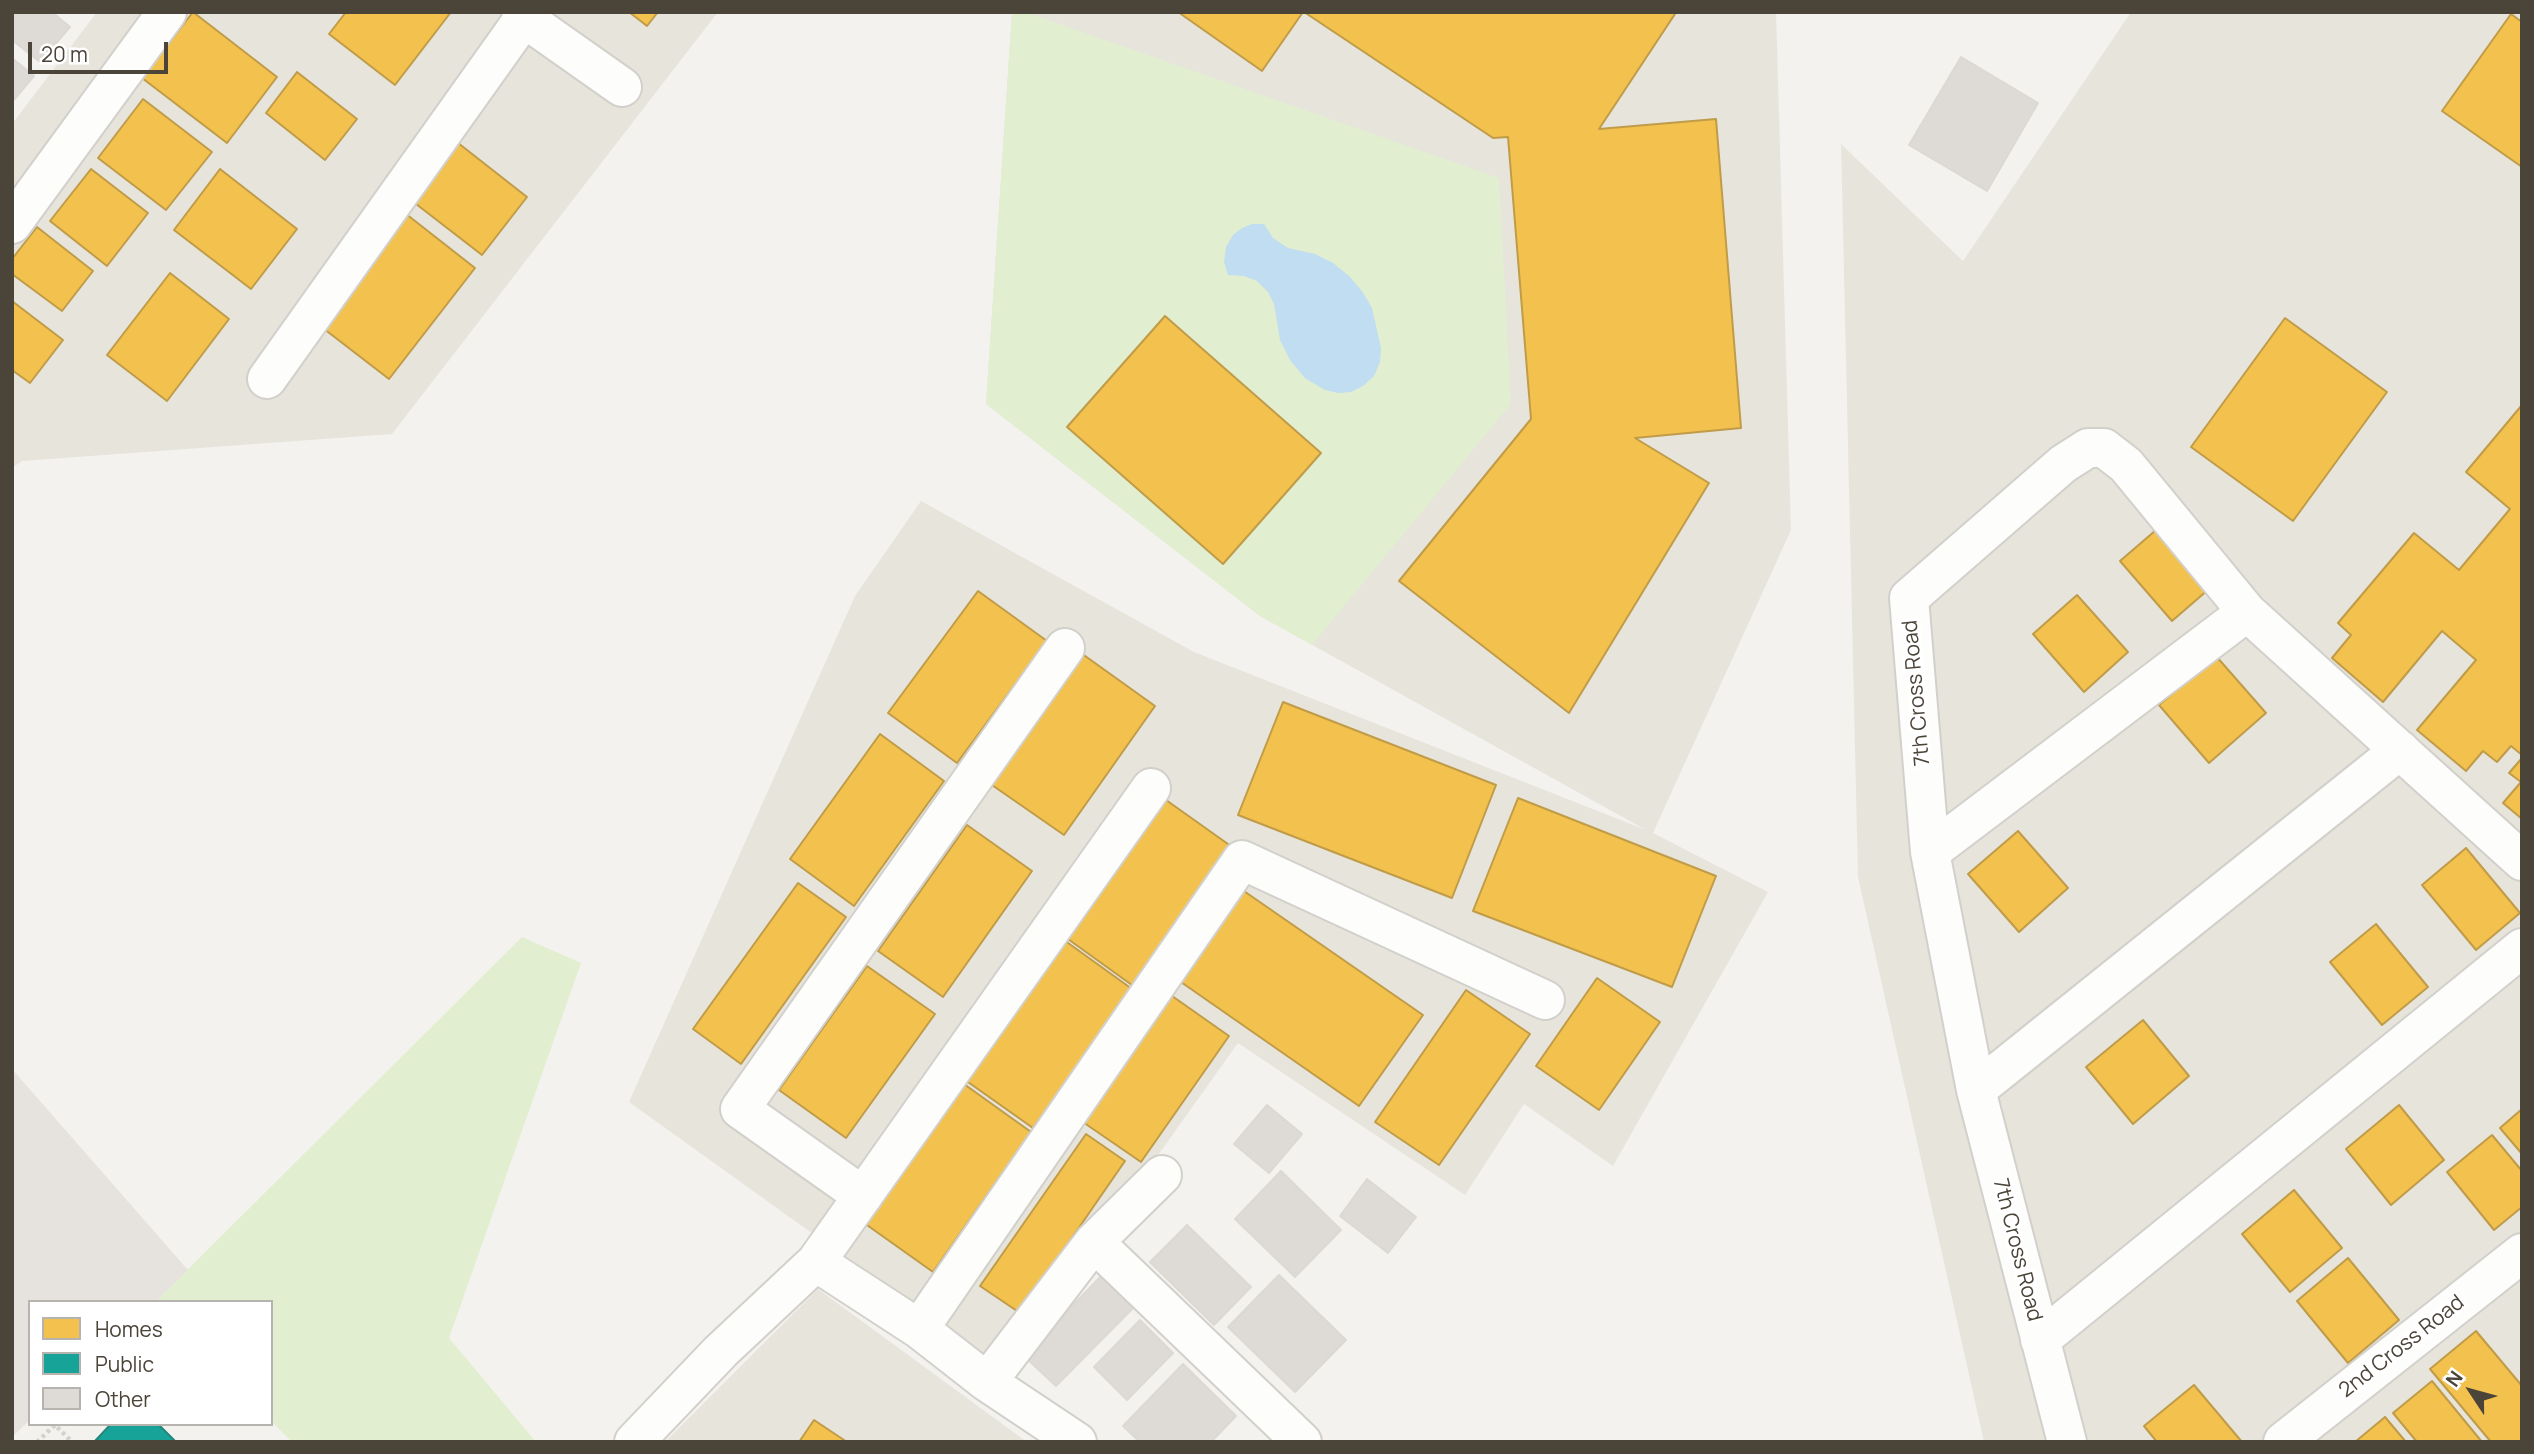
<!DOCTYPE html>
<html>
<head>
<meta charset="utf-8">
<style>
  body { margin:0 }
  #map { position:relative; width:2534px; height:1454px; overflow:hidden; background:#f4f2ee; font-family:Manrope,sans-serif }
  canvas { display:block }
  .frame { position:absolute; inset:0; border:14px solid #4b4439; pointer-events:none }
  .legend { position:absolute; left:28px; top:1300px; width:245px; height:126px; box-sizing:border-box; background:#fff; border:2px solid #b7b4b0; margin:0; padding:9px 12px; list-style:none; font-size:21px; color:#4b4439 }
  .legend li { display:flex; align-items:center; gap:14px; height:35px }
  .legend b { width:35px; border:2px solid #b7b4b0 }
  .north { position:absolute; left:2436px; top:1356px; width:70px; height:70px; -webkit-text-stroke:5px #fff; paint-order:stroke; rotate:306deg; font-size:19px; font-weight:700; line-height:28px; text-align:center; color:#4b4439 }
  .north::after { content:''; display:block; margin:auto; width:24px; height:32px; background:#4b4439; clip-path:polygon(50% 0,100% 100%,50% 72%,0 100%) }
  .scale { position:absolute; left:28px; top:42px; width:140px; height:32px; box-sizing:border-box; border:4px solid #4b4439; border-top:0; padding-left:9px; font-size:21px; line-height:24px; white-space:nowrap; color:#4b4439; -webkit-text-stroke:5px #fff; paint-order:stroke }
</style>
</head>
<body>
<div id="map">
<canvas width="2534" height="1454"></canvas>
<div class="frame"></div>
<ul class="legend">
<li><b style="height:19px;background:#f2c14e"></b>Homes</li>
<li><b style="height:19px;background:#17a398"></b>Public</li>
<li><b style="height:19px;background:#dedbd6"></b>Other</li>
</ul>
<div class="north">N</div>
<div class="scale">20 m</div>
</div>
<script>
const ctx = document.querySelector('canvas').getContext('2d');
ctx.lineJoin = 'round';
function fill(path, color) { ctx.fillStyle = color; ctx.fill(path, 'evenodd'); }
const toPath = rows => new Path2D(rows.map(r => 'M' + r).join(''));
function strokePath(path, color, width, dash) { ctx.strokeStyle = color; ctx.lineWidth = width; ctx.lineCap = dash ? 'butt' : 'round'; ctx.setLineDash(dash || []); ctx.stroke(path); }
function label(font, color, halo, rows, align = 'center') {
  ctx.font = font + ' Manrope,sans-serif'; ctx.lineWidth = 7; ctx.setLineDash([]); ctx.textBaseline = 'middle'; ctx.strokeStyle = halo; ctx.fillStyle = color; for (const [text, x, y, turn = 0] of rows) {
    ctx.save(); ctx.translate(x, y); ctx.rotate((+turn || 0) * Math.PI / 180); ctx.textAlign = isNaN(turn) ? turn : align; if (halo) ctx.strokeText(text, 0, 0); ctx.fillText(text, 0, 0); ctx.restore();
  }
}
fill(toPath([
  [97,12,718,12,392,434,22,461,12,468,12,124],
  [1012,12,1776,12,1791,530,1653,833,1768,892,1613,1166,1524,1104,1465,1195,1238,1043,1004,1371,629,1102,855,596,921,501,1194,652,1646,830,1260,616,986,404],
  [2131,12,2522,12,2522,1442,1984,1442,1858,877,1841,144,1963,261],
  [818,1289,1027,1442,665,1442]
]), '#e7e4dc');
fill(toPath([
  [1012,12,1025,12,1499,178,1511,404,1312,645,1260,616,986,404],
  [522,937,581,963,449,1338,536,1442,292,1442,271,1421,271,1302,155,1302]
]), '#e1eecf');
fill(toPath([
  [12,1069,188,1270,155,1302,30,1302,30,1420,12,1437]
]), '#e6e3df');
fill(toPath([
  [1252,224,1264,224,1273,238,1288,248,1315,254,1333,263,1349,276,1362,291,1372,308,1381,348,1380,362,1374,376,1363,386,1351,392,1338,393,1325,390,1305,378,1290,360,1280,340,1274,304,1268,292,1257,281,1244,276,1228,275,1224,262,1226,247,1233,235,1242,228]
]), '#c0ddf1');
const homes = toPath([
  [193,12,277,77,227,143,142,78,193,12],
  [346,12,451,12,395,85,329,34,346,12],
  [629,12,658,12,647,26,629,12],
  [1178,12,1303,12,1262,71,1178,12],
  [1304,12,1673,12,1675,14,1599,129,1716,119,1741,428,1635,438,1709,483,1569,713,1399,581,1531,419,1508,137,1493,138,1304,12],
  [2511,14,2522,22,2522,167,2442,111,2511,14],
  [297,72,357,119,325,160,266,113,297,72],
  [143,99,212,152,166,210,98,158,143,99],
  [453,139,527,197,482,255,407,197,453,139],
  [91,169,148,213,107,266,50,221,91,169],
  [220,169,297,229,251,289,174,230,220,169],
  [401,210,475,268,389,379,315,322,401,210],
  [37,227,93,271,62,311,12,274,12,259,37,227],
  [170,273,229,319,167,401,107,355,170,273],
  [12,301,63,340,30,383,12,370,12,301],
  [1165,316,1321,453,1223,564,1067,427,1165,316],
  [2285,318,2387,392,2293,521,2191,447,2285,318],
  [2522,405,2522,755,2511,746,2497,762,2483,751,2466,771,2417,730,2476,660,2442,631,2383,702,2332,658,2351,635,2338,623,2414,533,2459,570,2510,509,2466,472,2522,405],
  [2156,530,2209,589,2172,621,2120,561,2156,530],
  [978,591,1047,641,957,763,888,713,978,591],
  [2077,595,2128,652,2084,692,2033,634,2077,595],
  [1081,653,1155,706,1064,835,989,783,1081,653],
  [2216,656,2266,713,2209,763,2159,705,2216,656],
  [1283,702,1496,785,1452,898,1238,815,1283,702],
  [880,734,944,781,854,906,790,859,880,734],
  [2522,758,2522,819,2503,803,2521,782,2509,773,2522,758],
  [1159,795,1235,849,1136,988,1061,934,1159,795],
  [1518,798,1716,876,1672,987,1473,911,1518,798],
  [967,825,1032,871,943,997,878,951,967,825],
  [2018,831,2068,888,2019,932,1968,874,2018,831],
  [2466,848,2520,913,2476,950,2422,885,2466,848],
  [798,883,846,917,741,1064,693,1029,798,883],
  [1241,889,1423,1015,1359,1106,1178,980,1241,889],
  [2376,924,2428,987,2382,1025,2330,962,2376,924],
  [1057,935,1132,989,1033,1128,958,1075,1057,935],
  [867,966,935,1014,846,1138,779,1090,867,966],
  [1597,978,1660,1022,1599,1110,1536,1066,1597,978],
  [1466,990,1530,1034,1439,1165,1375,1122,1466,990],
  [1165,991,1229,1036,1141,1162,1077,1118,1165,991],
  [2143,1020,2189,1076,2133,1124,2086,1067,2143,1020],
  [957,1079,1031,1132,933,1272,857,1218,957,1079],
  [2399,1105,2444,1160,2391,1205,2346,1149,2399,1105],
  [2522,1109,2522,1154,2500,1128,2522,1109],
  [1086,1134,1125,1161,1020,1313,980,1286,1086,1134],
  [2492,1135,2522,1171,2522,1207,2494,1230,2447,1172,2492,1135],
  [2294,1190,2342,1248,2290,1292,2242,1234,2294,1190],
  [2348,1258,2399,1320,2348,1363,2297,1301,2348,1258],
  [2476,1331,2522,1386,2522,1442,2491,1442,2430,1369,2476,1331],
  [2432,1381,2482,1442,2417,1442,2393,1413,2432,1381],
  [2194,1385,2242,1442,2157,1442,2144,1426,2194,1385],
  [2385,1417,2406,1442,2355,1442,2385,1417],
  [814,1420,847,1442,799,1442,814,1420]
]);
fill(homes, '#f2c14e');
strokePath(homes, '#c09c48', 2);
const public = toPath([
  [111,1424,158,1424,176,1442,94,1442,111,1424]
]);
fill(public, '#17a398');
strokePath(public, '#27867c', 2);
const building = toPath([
  [12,12,52,12,70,27,40,62,12,40,12,12],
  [1961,57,2038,103,1987,191,1909,145,1961,57],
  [12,58,34,76,12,102,12,58],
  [1267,1105,1302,1134,1269,1173,1234,1144,1267,1105],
  [1281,1171,1341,1230,1295,1277,1235,1219,1281,1171],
  [1367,1179,1416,1217,1388,1253,1340,1216,1367,1179],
  [1187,1225,1251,1287,1214,1325,1150,1262,1187,1225],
  [1105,1272,1137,1304,1056,1386,1024,1356,1105,1272],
  [1279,1275,1346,1340,1295,1392,1228,1327,1279,1275],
  [1140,1320,1173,1353,1127,1400,1094,1367,1140,1320],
  [1183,1364,1236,1416,1211,1442,1140,1442,1123,1426,1183,1364]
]);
fill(building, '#dedbd6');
strokePath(building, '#dcd9d4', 2);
const street = toPath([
  [521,12,524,18,622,87],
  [12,224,167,12],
  [267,379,524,18],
  [1930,852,2247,612],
  [1976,1090,2400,750],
  [863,1196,740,1109,1065,648],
  [1094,1242,1302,1442],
  [816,1262,1151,788],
  [919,1329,1242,860,1545,1000],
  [2040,1340,2522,948],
  [987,1382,1094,1242,1162,1175],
  [634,1442,721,1351,816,1262,919,1329,987,1382,1077,1442],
  [2067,1442,1976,1090,1930,852,1909,598,2063,464,2088,448,2104,448,2126,465,2247,612,2522,861],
  [2283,1442,2522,1253]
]);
strokePath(street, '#d2d0cb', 42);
strokePath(toPath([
  [37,1442,55,1425,72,1442]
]), '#d3d2cc', 4.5, [3.5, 3.5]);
strokePath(street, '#fdfdfc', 38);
label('21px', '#4b4439', '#fff', [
  ["7th Cross Road",1917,693,-95],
  ["7th Cross Road",2017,1250,76],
  ["2nd Cross Road",2402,1347,-38]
]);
</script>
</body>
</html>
